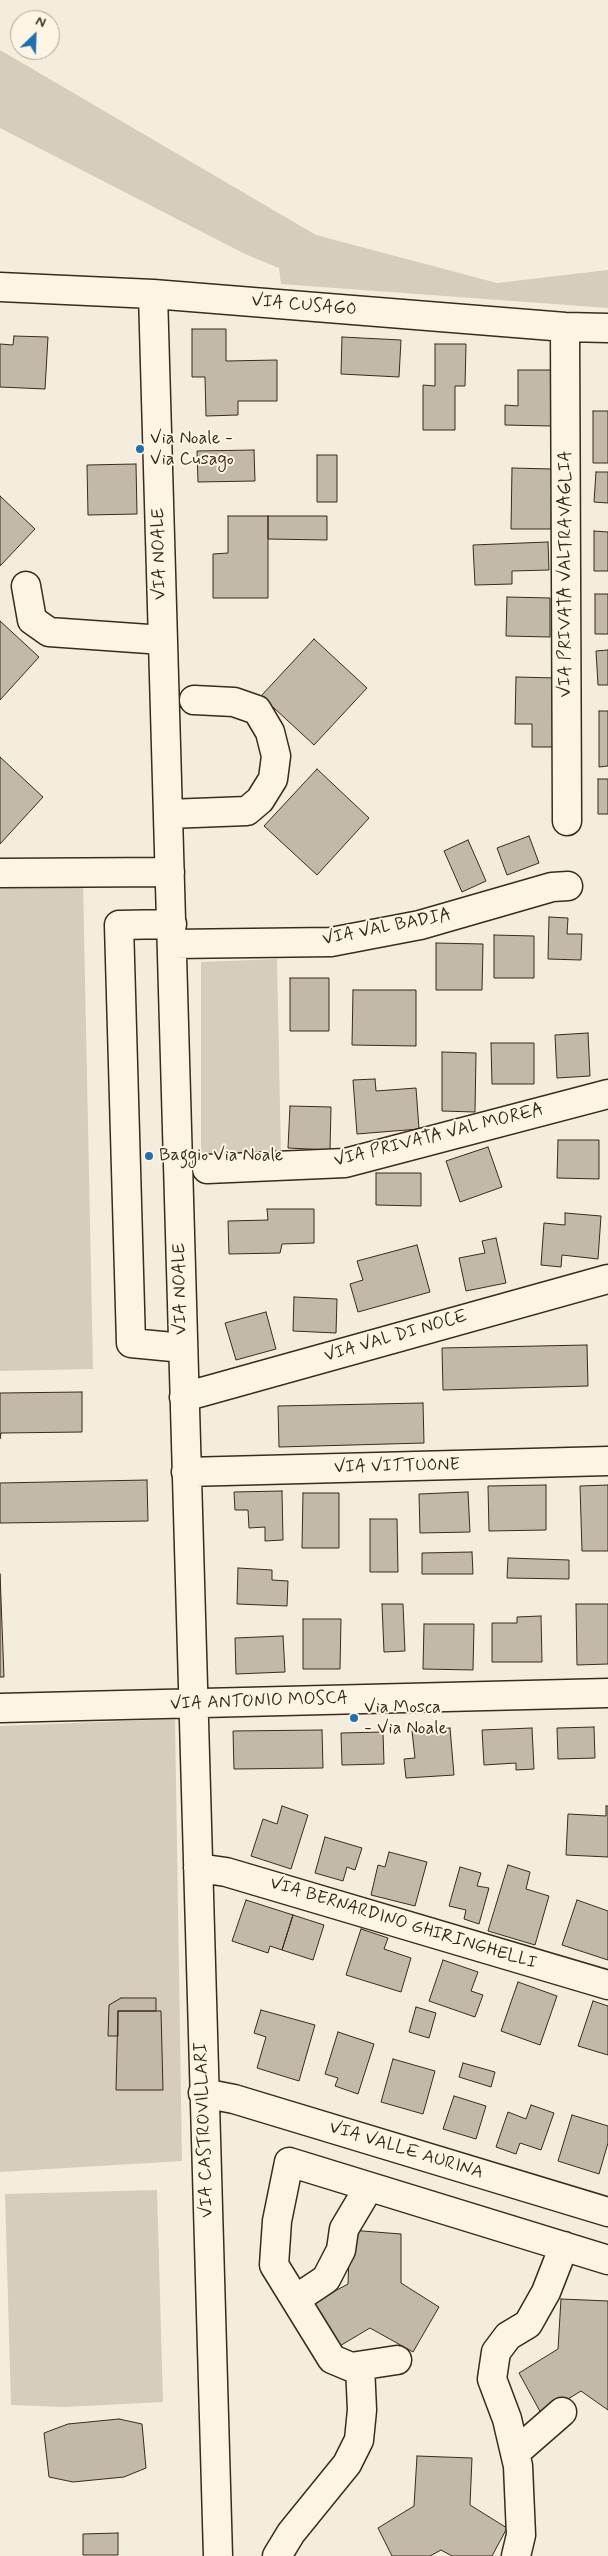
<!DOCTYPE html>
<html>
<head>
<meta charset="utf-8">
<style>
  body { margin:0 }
  #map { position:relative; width:608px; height:2556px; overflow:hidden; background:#f4eddd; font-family:Mynerve,sans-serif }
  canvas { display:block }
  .north { position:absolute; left:10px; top:10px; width:50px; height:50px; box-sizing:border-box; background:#fcf5e5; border:1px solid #afa495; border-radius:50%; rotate:24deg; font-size:14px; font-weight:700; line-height:20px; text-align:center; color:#3b2a1e }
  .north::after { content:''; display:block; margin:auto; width:18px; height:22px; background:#1f6fb2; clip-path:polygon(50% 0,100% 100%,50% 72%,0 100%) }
</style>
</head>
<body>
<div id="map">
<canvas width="608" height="2556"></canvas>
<div class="north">N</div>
</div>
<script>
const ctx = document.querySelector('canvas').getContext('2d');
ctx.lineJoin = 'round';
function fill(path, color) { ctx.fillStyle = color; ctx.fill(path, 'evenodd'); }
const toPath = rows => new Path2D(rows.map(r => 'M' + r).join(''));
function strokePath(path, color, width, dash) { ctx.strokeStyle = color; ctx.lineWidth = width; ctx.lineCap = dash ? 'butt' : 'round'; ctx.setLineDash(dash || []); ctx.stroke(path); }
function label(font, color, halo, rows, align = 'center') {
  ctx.font = font + ' Mynerve,sans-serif'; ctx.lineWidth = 4; ctx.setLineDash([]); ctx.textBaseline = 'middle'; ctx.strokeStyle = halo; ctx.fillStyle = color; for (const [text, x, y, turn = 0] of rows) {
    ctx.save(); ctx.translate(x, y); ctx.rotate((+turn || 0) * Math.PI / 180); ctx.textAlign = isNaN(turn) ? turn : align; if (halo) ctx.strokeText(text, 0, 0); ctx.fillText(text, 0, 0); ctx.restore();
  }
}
fill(toPath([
  [0,50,316,235,497,283,608,270,608,308,281,284,279,268,245,254,0,128],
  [83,882,93,1369,0,1371,0,886],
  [277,959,281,1155,201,1156,201,962],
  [175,1719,182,2161,0,2172,0,1726],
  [157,2190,163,2402,64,2407,11,2405,5,2194]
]), '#d6cdbd');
const building = toPath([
  [192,329,226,329,226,361,277,360,277,401,238,401,238,415,206,416,205,377,192,377,192,329],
  [14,336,48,337,45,389,0,387,0,344,13,345,14,336],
  [342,337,401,340,399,377,341,374,342,337],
  [435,344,466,344,465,386,455,386,455,430,423,430,423,385,435,386,435,344],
  [518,370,552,370,551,426,505,425,505,405,518,406,518,370],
  [593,411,608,411,608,463,593,463,593,411],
  [254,450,255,481,198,482,197,451,254,450],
  [317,455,337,455,337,502,317,502,317,455],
  [136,464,137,514,88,515,87,465,136,464],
  [512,468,552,469,551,529,511,529,512,468],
  [596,472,608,472,608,503,594,502,596,472],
  [0,496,35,529,0,566,0,496],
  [228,516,268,516,268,598,213,598,213,554,228,553,228,516],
  [268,516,327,516,327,540,268,539,268,516],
  [594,531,608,532,608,571,594,571,594,531],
  [548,542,549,570,512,571,512,584,475,585,473,545,548,542],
  [595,594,608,594,608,634,595,634,595,594],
  [507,597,550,598,550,637,506,636,507,597],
  [0,621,39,657,0,700,0,621],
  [314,639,367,688,314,745,261,696,314,639],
  [608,650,608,685,598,685,596,651,608,650],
  [516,677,556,678,554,747,532,747,532,724,515,724,516,677],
  [599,711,608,711,608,766,599,767,599,711],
  [0,757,43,797,0,844,0,757],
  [317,769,369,818,317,875,264,826,317,769],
  [598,779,608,779,608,814,598,814,598,779],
  [529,836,539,863,507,875,497,848,529,836],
  [468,840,486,881,462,892,444,851,468,840],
  [549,917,568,918,567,934,582,934,581,960,548,959,549,917],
  [494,935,534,936,534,978,494,978,494,935],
  [436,943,483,944,482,990,436,990,436,943],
  [290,978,329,978,329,1031,290,1031,290,978],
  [353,990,416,990,416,1046,352,1045,353,990],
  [588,1033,590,1076,557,1078,555,1035,588,1033],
  [491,1043,534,1043,534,1084,492,1084,491,1043],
  [442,1052,476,1053,475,1112,442,1111,442,1052],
  [375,1079,376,1091,416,1088,419,1129,357,1134,353,1080,375,1079],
  [290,1106,331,1107,330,1150,288,1148,290,1106],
  [558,1140,599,1140,599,1179,557,1178,558,1140],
  [488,1147,502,1187,460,1202,446,1161,488,1147],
  [376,1173,421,1173,421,1206,376,1205,376,1173],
  [267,1209,314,1209,314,1243,282,1244,280,1253,229,1254,228,1221,268,1220,267,1209],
  [565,1213,601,1216,598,1259,562,1255,561,1267,541,1265,544,1223,565,1225,565,1213],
  [496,1238,506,1283,466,1291,459,1258,485,1253,482,1241,496,1238],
  [417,1245,430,1292,358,1312,350,1284,363,1280,357,1261,417,1245],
  [294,1297,337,1299,336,1333,293,1331,294,1297],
  [266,1312,276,1349,236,1360,225,1323,266,1312],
  [587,1345,588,1386,443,1390,442,1348,587,1345],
  [82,1392,82,1432,1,1433,0,1439,0,1393,82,1392],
  [423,1403,424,1443,279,1447,278,1406,423,1403],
  [147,1480,148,1521,0,1523,0,1483,147,1480],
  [546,1485,546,1530,489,1531,488,1486,546,1485],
  [608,1485,608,1551,582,1551,580,1486,608,1485],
  [282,1491,283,1540,265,1541,265,1527,249,1528,248,1510,235,1510,234,1492,282,1491],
  [468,1492,470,1532,420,1533,419,1494,468,1492],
  [303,1493,339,1493,339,1548,302,1548,303,1493],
  [370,1519,397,1519,398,1572,370,1572,370,1519],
  [472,1552,473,1574,422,1574,422,1553,472,1552],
  [508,1558,569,1560,569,1579,507,1578,508,1558],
  [238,1568,272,1570,272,1580,288,1581,287,1606,237,1604,238,1568],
  [0,1574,4,1677,0,1677,0,1574],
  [382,1604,403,1604,405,1651,384,1652,382,1604],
  [576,1604,608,1604,608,1664,577,1665,576,1604],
  [541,1616,542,1662,492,1662,492,1623,517,1623,517,1617,541,1616],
  [303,1619,341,1619,340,1669,303,1669,303,1619],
  [424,1624,474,1624,473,1670,423,1669,424,1624],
  [283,1636,285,1672,236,1674,235,1638,283,1636],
  [594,1727,595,1758,558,1759,557,1728,594,1727],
  [450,1728,454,1775,406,1778,404,1759,415,1758,412,1731,450,1728],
  [532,1728,534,1769,516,1770,516,1763,484,1765,482,1730,532,1728],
  [322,1730,323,1768,234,1769,233,1731,322,1730],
  [383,1732,384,1764,342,1765,341,1733,383,1732],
  [282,1806,308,1815,291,1869,251,1856,263,1819,277,1824,282,1806],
  [606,1806,608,1806,608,1857,566,1855,568,1814,606,1816,606,1806],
  [325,1837,362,1848,355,1870,347,1867,343,1881,315,1873,325,1837],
  [389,1852,427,1862,415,1906,371,1895,378,1865,385,1867,389,1852],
  [508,1865,530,1872,526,1889,549,1896,535,1945,488,1931,508,1865],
  [460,1867,481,1873,477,1886,489,1888,479,1924,464,1919,466,1910,449,1906,460,1867],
  [246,1900,293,1915,282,1950,270,1946,268,1953,232,1941,246,1900],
  [577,1900,608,1911,608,1960,562,1945,577,1900],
  [293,1915,324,1925,313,1960,282,1950,293,1915],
  [361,1929,388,1938,384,1949,411,1958,401,1992,346,1975,361,1929],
  [443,1960,478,1972,471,1991,483,1995,475,2017,429,2001,443,1960],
  [518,1982,557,1996,540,2045,501,2031,518,1982],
  [121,1998,156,1998,156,2011,118,2011,118,2036,108,2036,109,2005,121,1998],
  [593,2001,608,2006,608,2055,578,2046,593,2001],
  [416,2007,436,2013,429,2038,409,2032,416,2007],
  [261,2010,315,2025,299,2081,257,2068,266,2037,254,2033,261,2010],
  [118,2011,161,2011,163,2090,116,2090,118,2011],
  [338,2032,374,2044,358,2094,335,2086,338,2078,325,2074,338,2032],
  [393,2059,435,2071,423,2114,381,2102,393,2059],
  [463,2063,495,2072,491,2087,459,2077,463,2063],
  [454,2096,486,2106,476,2139,443,2129,454,2096],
  [531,2105,554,2113,541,2150,520,2143,516,2154,496,2147,508,2112,526,2119,531,2105],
  [572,2115,608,2126,608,2143,599,2174,558,2161,572,2115],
  [350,2230,401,2234,401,2283,439,2307,413,2352,370,2328,333,2350,309,2305,348,2284,350,2230],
  [561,2299,608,2301,608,2410,581,2391,542,2415,519,2373,558,2349,561,2299],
  [119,2419,142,2424,146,2468,124,2477,73,2482,49,2477,44,2433,68,2424,119,2419],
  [417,2456,472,2458,470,2505,507,2528,492,2556,452,2556,441,2550,430,2556,392,2556,378,2528,414,2506,417,2456],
  [118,2533,118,2555,83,2555,83,2534,118,2533]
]);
fill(building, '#c3b9aa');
strokePath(building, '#3b2a1e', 1);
const minor = toPath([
  [0,287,153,294,565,327,608,328],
  [153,294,218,2556],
  [565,327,567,821],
  [26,586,32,620,49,632,163,640],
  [168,814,247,811,260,800,273,779,276,756,270,732,257,710,234,702,194,700],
  [0,873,170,872],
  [172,924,119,925,131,1343,183,1348],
  [173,944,331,942,420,925,552,887,568,886],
  [207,1169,345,1163,608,1094],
  [184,1397,608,1279],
  [186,1472,608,1461],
  [0,1708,608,1693],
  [198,1868,226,1872,608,1985],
  [203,2093,234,2099,608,2212],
  [296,2299,326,2279,341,2250,344,2229,369,2187],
  [397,2360,351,2367,332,2359,274,2265,277,2221,289,2162,608,2260],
  [515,2453,562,2412],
  [277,2556,291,2533,347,2464,359,2440,362,2410,360,2366],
  [516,2556,521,2535,518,2466,507,2419,492,2379,496,2352,508,2336,528,2324,546,2292,564,2246]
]);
strokePath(minor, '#3b2a1e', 31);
strokePath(minor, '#fcf5e5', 28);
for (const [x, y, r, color] of [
  [140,449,5,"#1f6fb2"],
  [149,1156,5,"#1f6fb2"],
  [354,1718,5,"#1f6fb2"]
]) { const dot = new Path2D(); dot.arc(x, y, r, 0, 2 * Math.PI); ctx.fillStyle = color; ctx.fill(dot); strokePath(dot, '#fcf5e5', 2); }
label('18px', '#3b2a1e', '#fcf5e5', [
  ["VIA CUSAGO",304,306,5],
  ["VIA NOALE",160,554,-91],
  ["VIA PRIVATA VALTRAVAGLIA",566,574,-90],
  ["VIA VAL BADIA",387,928,-11],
  ["VIA PRIVATA VAL MOREA",439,1136,-14],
  ["VIA NOALE",181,1289,-91],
  ["VIA VAL DI NOCE",396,1337,-16],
  ["VIA VITTUONE",397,1467,-1],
  ["VIA ANTONIO MOSCA",259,1702,-2],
  ["VIA BERNARDINO GHIRINGHELLI",403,1924,17],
  ["VIA CASTROVILLARI",205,2130,-92],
  ["VIA VALLE AURINA",406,2151,17]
]);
label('18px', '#3b2a1e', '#fcf5e5', [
  ["Via Noale -",150,439],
  ["Via Cusago",150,460],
  ["Baggio Via Noale",159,1156],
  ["Via Mosca",364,1708],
  ["- Via Noale",364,1729]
], 'left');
</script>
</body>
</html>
